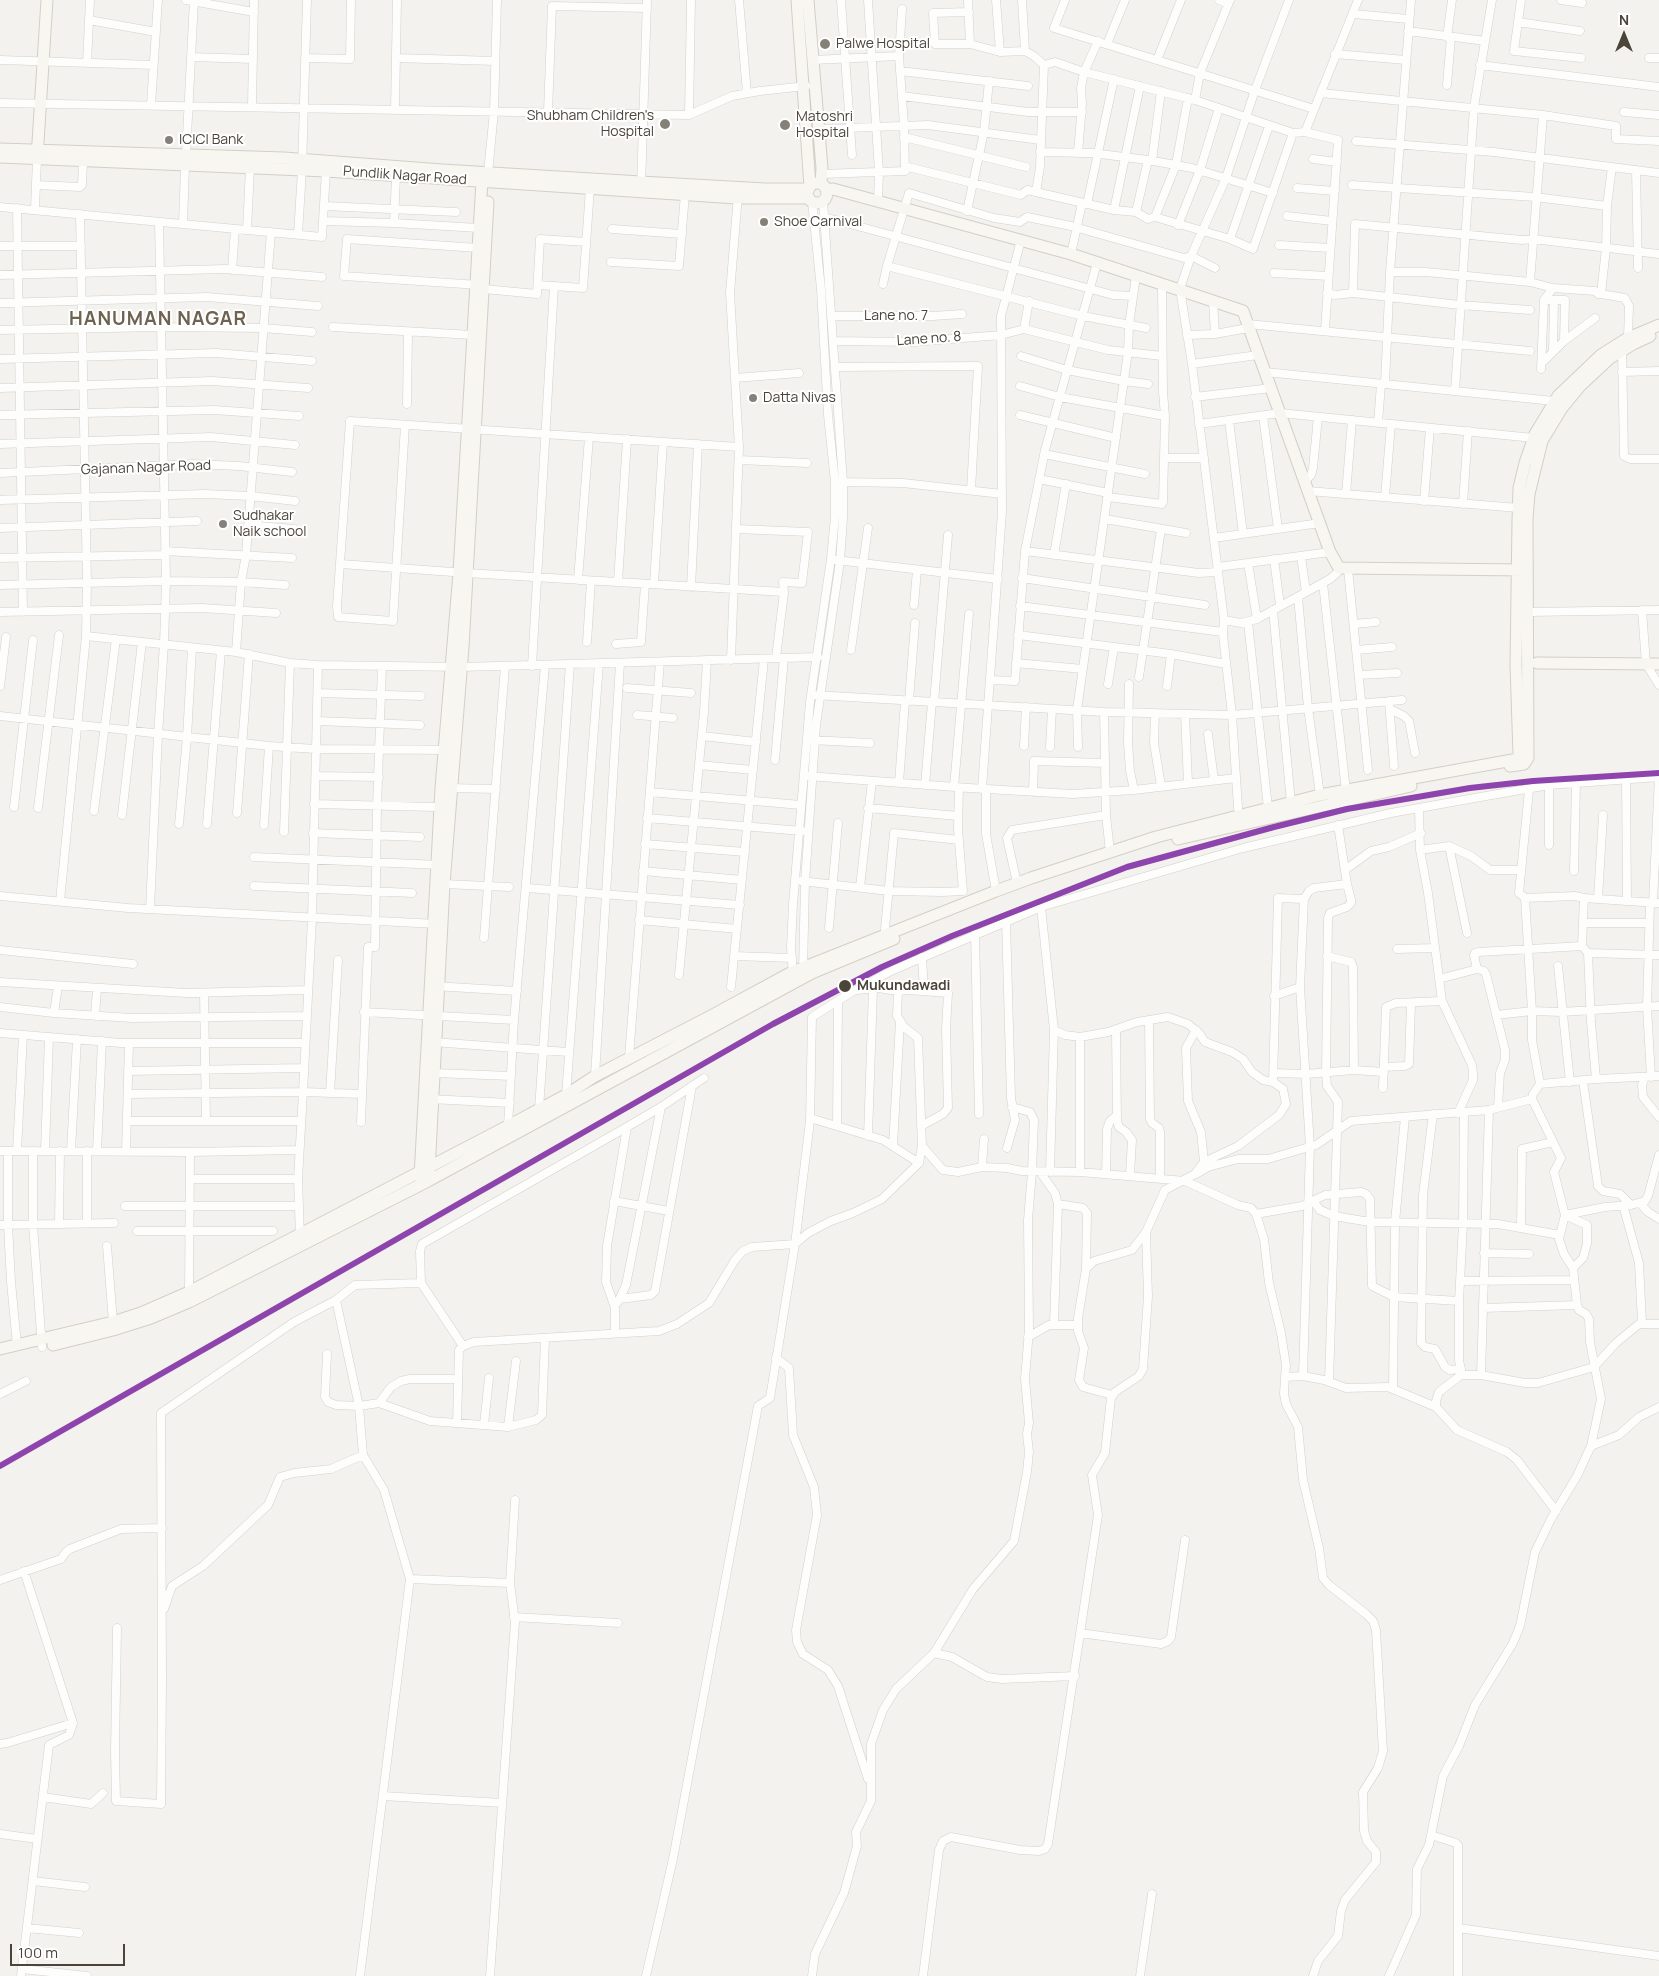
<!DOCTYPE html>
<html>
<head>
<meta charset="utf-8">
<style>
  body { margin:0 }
  #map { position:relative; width:1659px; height:1976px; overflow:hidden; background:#f4f2ee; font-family:Manrope,sans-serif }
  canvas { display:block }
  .north { position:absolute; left:1599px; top:10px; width:50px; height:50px; -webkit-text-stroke:4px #fff; paint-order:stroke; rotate:0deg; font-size:14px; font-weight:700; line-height:20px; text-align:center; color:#4b4439 }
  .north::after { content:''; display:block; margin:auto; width:18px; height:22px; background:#4b4439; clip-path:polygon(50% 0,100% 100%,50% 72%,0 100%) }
  .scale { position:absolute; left:10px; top:1944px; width:115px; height:22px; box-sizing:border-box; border:2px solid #4b4439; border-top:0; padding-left:6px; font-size:15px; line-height:18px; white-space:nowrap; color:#4b4439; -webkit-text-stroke:4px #fff; paint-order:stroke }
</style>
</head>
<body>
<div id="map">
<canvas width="1659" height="1976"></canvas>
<div class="north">N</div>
<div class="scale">100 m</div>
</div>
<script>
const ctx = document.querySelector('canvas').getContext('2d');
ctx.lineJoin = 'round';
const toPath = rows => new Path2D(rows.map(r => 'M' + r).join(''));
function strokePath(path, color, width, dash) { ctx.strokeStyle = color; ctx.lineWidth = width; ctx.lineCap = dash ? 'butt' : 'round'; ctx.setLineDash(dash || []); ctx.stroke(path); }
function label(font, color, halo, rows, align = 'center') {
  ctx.font = font + ' Manrope,sans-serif'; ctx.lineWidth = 4; ctx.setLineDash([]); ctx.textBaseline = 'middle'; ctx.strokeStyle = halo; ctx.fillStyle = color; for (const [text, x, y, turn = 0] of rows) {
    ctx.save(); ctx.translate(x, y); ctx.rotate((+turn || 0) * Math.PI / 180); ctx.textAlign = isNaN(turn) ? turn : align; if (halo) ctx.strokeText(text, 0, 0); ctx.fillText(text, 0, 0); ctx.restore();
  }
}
const street = toPath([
  [186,0,254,12],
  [739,0,747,93],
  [841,0,852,155],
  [868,0,879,172,878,202],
  [968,0,970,44],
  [996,0,1000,52],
  [1022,0,1025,51],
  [1065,0,1054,28,1314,109],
  [1219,0,1228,4],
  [1521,0,1514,51,1581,58],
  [1561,0,1582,3],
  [902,9,899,56,904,125,905,171],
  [969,12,933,13,935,44,970,44,1000,52,1025,51,1034,56,1044,65],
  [1354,14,1408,19],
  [89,20,156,32],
  [1518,22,1580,31],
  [1408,31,1485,41],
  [1447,37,1452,0],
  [1107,44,1125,0],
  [1335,54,1406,60],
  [191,57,253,59],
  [305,58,350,59,351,0],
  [396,58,495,61],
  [1649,58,1659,58],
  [0,60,153,65],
  [813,60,899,56],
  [1157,60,1181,0],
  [87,63,90,0],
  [1480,65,1659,87],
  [900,71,1028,86],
  [1447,85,1451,37],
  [1321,93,1543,115,1616,126,1616,139,1659,141],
  [902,96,1028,112,1082,112],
  [1195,100,1293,133,1305,132,1338,140,1325,330],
  [0,103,689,115,732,96,760,91,806,86],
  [151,105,158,0],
  [252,106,254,0],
  [395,109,397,0],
  [548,112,552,6,647,8],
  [1624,112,1659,115],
  [689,115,691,0],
  [819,129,928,125,1040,140],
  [1305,132,1358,0],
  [904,137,1026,167],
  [1356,141,1494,152,1659,173],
  [1040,152,1092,153,1148,160,1192,168,1273,193],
  [1078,153,1082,104,1081,88,1084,72,1098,41],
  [186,155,194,0],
  [1313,159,1337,162],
  [1152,161,1161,91],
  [1636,170,1638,268],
  [488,173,494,111,497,0],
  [822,174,905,171,908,167,1021,195,1027,190,1114,210,1136,212,1148,219,1155,217,1230,239,1253,249,1293,133],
  [396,176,394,223,479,228],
  [36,185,80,187,82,185,83,162],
  [1352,185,1535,197,1607,206],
  [641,187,647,0],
  [1297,188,1335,191],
  [1036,192,1040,167,1044,65,1055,62,1084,72,1195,100,1200,73,1230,0],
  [1087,204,1114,79],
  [324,206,456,212],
  [0,207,322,237,326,171],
  [17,208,23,612],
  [35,209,37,159],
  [1114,210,1140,86],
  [967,211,984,132,989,81],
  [1136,212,1148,160],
  [1287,216,1332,221],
  [824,217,1113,295,1133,296],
  [1155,217,1176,165,1188,98],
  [323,221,394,223],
  [183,224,185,166],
  [1178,225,1200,170,1219,108],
  [612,229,682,234],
  [247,230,250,168],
  [298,234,302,170,307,0],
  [1230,239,1269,126],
  [1279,245,1330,248],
  [0,246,81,246],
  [478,248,347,239,344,276,479,285],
  [1071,254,1082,203],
  [611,262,679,266,685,194],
  [887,266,909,193,994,218,1020,222,1027,217,1071,226,1184,258,1191,256,1215,268],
  [232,270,235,229],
  [1390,272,1426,272,1530,282,1553,288,1595,291,1598,294,1601,294,1606,248,1607,206,1612,167],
  [1274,273,1328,276],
  [0,275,225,269,322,277],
  [1530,282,1543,115],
  [883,284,887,266,1083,316,1146,328],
  [538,285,583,288,590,188],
  [484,289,537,294,540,239,586,242],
  [1327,293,1335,295,1353,293,1460,305,1530,310],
  [1353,293,1355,224,1522,240,1533,239,1659,254],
  [1601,294,1625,298,1629,306,1628,338],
  [1544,300,1565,300,1564,341],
  [1213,301,1215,334],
  [0,303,207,297,318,306],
  [831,316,933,316,962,314],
  [1248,324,1530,351],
  [333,327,473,335],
  [1024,329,1029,301],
  [0,330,161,327,263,328,312,332],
  [1187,335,1215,334,1248,328],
  [833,341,913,342,1001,335,1024,329,1108,350,1162,356],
  [1622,349,1624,456,1630,459,1659,459],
  [1553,351,1554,300],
  [1021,356,1067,370,1124,381,1148,384],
  [0,359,216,353,312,361],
  [1542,363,1564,341,1595,318],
  [1192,364,1258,355],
  [835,367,978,366,971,490],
  [1541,369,1544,300,1553,288],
  [1265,372,1554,401],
  [1622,372,1659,371],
  [735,378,799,373],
  [1385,384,1390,272,1411,0],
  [1020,386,1060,397,1165,416],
  [0,388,212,381,308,388],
  [1455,391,1474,107,1492,0],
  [1195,397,1271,388],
  [407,404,408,332],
  [0,415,214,410,299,416],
  [1020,415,1116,438],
  [1263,416,1278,529],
  [1229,420,1243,534],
  [1378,423,1381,384],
  [1199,424,1280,413,1534,438],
  [405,425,393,621,338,617,337,606,350,421,739,447],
  [0,444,211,437,295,445],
  [1044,454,1145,474],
  [1165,458,1204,458],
  [739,460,807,463],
  [0,473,193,464,239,466,292,472],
  [1039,479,1108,493],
  [1305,481,1311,475,1313,468,1318,417],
  [839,482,903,483,1002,494],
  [1308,491,1519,508],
  [1346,494,1352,420],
  [1108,497,1162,504,1163,502,1165,416,1163,392,1162,284],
  [1385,497,1391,424],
  [0,500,205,494,250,496,295,501],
  [1424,501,1430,428],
  [1463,504,1468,431],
  [1105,519,1186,533],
  [248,525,294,529],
  [0,528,197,521],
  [736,529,808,532,802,583,783,582,784,592,776,658],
  [1214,538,1320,523],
  [165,551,292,558],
  [1025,551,1199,573,1218,572],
  [1054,555,1066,484],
  [1301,556,1306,592],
  [0,558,165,555],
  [1274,559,1280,605],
  [836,560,998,579],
  [1248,563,1257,619],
  [341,564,467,573,784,592],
  [1218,567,1330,552],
  [1348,569,1368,770],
  [1022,578,1205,605],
  [578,580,589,437],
  [618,582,627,439],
  [1323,583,1346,791],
  [654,584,663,442],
  [0,585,166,581,241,582,285,585],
  [691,587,698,444],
  [1298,597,1308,708,1320,795],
  [914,605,917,570],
  [1020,606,1223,632],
  [1273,610,1291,803],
  [1642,610,1646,664,1659,685],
  [0,612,202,608,276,613],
  [1529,612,1659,610],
  [1224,620,1241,623,1257,619,1330,579,1337,573,1339,568],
  [1248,622,1268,808],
  [1354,624,1376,622],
  [1018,635,1171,654,1226,664],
  [86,636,236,652,290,663,318,665,461,667,818,657],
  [587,642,591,581],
  [616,644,641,642,645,584],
  [851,650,868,528],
  [1356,650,1392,647],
  [236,652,241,582,246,555,271,232],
  [731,660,739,447,730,293,738,195],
  [1016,663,1083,669],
  [318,665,312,919,303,1092,362,1094],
  [532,666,554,286],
  [1359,675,1397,673],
  [1139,677,1161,529],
  [990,680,1015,681,1025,551,1045,450,1097,263],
  [1108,684,1114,647],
  [1129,684,1128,742,1130,771,1134,790],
  [0,686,6,637],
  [1167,686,1171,654],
  [627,688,691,693],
  [318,693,421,696],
  [815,695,1104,712,1232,715,1402,700],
  [909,701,915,623],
  [1389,701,1394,766],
  [934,702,948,535],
  [1390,709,1404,716,1409,721,1415,753],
  [1155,713,1154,743,1161,786],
  [1185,714,1188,783],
  [637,715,673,718],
  [0,716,269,746,316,749,449,750],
  [317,721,420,725],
  [1208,734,1214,780],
  [702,736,756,742],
  [811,740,870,743],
  [1024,746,1026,707],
  [1050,747,1052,709],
  [1078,747,1077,710,1128,352,1129,325,1136,276],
  [775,760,784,658],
  [699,765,753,770],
  [316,776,379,777],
  [808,776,969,788,1073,794,1134,790,1236,778],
  [1626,779,1627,901,1659,903],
  [899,783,905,701],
  [925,785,932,702],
  [954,787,969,614],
  [448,788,496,789],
  [982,789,1002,512,1001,316,1021,240],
  [986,789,986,834,996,891],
  [650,792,801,805],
  [1033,792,1034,761,1105,763],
  [314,804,435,807],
  [14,807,33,640],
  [38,808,59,635],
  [868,808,958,816],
  [1238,808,1232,715,1223,635,1224,620,1192,364,1180,289,1191,256,1226,178,1255,90,1289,0],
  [1419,809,1420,850],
  [94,811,116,639],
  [237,813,249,654],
  [122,815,142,642],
  [1106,815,1110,852],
  [647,818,802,831],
  [179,824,187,737,192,648],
  [207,824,221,651],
  [264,825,269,746],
  [284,832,290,663],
  [313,833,420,837],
  [645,844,745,852],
  [1549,845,1549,785],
  [1449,846,1471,856,1490,870,1520,870],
  [254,857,440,865],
  [1345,870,1371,851,1389,847,1421,833],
  [643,871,742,880],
  [1574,871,1576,784],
  [801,881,889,891,943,892,963,891,958,829,959,788],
  [1017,883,1007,838,1012,830,1106,815,1104,712],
  [444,884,509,887],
  [254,886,412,893],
  [860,887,872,781],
  [527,888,740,905],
  [0,896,128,908,437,924],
  [1525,898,1519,893,1529,790],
  [1584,898,1575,896,1525,898,1532,1011,1561,1012,1659,1006],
  [1598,898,1603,815],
  [60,901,86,636,87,583,80,214],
  [1650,903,1647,1007,1651,1077],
  [1653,903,1659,777],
  [1041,907,1054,1030,1050,1172],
  [150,909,158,735,164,644,166,581,159,222],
  [639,920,737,929],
  [1006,920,1011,1098,1015,1120,1007,1148],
  [1583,923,1649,923],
  [829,928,838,823],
  [885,929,894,833,959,840],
  [975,934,979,1114],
  [484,938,505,666],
  [1397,949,1435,948],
  [0,950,133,964],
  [1588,953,1659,955],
  [734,956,792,958],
  [922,957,924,991],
  [1558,966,1570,1082],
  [1477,969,1474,955,1475,953,1479,952,1582,946],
  [803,971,805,882,816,725,840,561,843,519,843,482,823,201],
  [679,975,704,712,707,660],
  [793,975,791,947,793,904,810,702,831,559,835,517,835,482,828,415,821,289,812,201],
  [1439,979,1477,969,1484,971,1486,974,1505,1050,1505,1060,1500,1073,1498,1107],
  [0,982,186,993,307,990],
  [434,986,517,991],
  [731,987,764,659],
  [1300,987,1310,1147,1303,1376,1285,1377,1284,1394,1286,1404,1298,1427,1303,1480,1319,1548,1323,1578,1329,1585,1366,1614,1373,1621,1376,1630,1383,1751,1378,1768,1363,1792,1364,1831,1367,1841,1376,1852,1376,1862,1345,1900,1341,1911,1338,1936,1318,1961,1313,1976],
  [857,990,878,988,898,991,908,990,948,993,946,1029,948,1108,943,1114,921,1126],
  [204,993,206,1121],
  [1274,996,1300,987,1304,899],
  [0,1007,54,1013,132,1018,306,1016],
  [364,1012,514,1020],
  [54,1013,58,986],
  [1496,1015,1532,1011,1532,1040,1540,1084],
  [95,1016,97,989],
  [1149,1020,1150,1119,1152,1123,1159,1128,1160,1132,1160,1178],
  [1054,1030,1065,1035,1080,1037,1108,1032,1137,1022,1168,1017,1188,1024,1199,1033,1205,1042,1232,1052,1243,1059,1252,1072,1263,1080,1273,1082,1283,1089,1286,1104,1279,1115,1238,1146,1204,1162,1195,1174,1165,1190,1146,1232,1132,1250,1094,1261,1086,1269,1078,1318,1078,1331,1084,1348,1079,1380,1083,1387,1112,1395],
  [1116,1030,1117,1121,1119,1127,1126,1132,1132,1140,1130,1175],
  [1196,1030,1186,1048,1188,1101,1201,1132,1204,1162],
  [0,1033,121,1043,305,1043],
  [433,1042,568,1052],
  [629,1057,660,662],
  [1384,1067,1405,1066,1409,1064,1411,1003],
  [1354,1070,1384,1072],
  [128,1071,303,1068],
  [435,1073,511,1076],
  [1274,1073,1306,1074,1354,1070,1353,967,1351,962,1327,956],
  [595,1076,620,663],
  [1645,1077,1642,1085,1643,1097,1659,1117],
  [1596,1079,1591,1022,1588,953,1582,946,1584,898,1627,901],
  [1583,1081,1598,1186,1603,1191,1620,1194,1631,1205],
  [1273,1082,1278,898,1304,899,1309,891,1314,888,1347,884,1338,825],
  [1383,1088,1386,1007,1396,1003,1442,1001],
  [330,1093,338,960],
  [128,1094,303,1092,298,1179,300,1237],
  [566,1095,599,664],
  [429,1099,510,1103],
  [539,1109,570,664],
  [1464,1112,1463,1224,1459,1301,1459,1361,1461,1369,1461,1375,1439,1392,1436,1401,1436,1407,1457,1430,1507,1452,1517,1460,1556,1511],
  [1458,1113,1473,1080,1473,1073,1472,1065,1442,1001,1428,893,1420,850,1449,846,1467,933],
  [1433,1114,1423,1195,1421,1343,1425,1347,1435,1349,1445,1367,1450,1370,1461,1369],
  [810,1118,883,1140,919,1163],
  [127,1121,301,1121],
  [361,1122,368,947,375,947,377,807,382,666],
  [508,1126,514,1020,545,665],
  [837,1126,838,1001],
  [868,1136,873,989],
  [893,1146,900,1021],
  [922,1146,943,1170,958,1172,982,1167,1007,1168,1022,1171,1080,1172,1185,1181,1238,1205,1251,1208,1256,1214,1264,1239,1269,1283,1281,1333,1286,1365,1285,1377],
  [0,1151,190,1152,298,1150],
  [8,1151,8,1225,11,1282,17,1345],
  [17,1151,23,1035],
  [33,1151,33,1225,42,1347],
  [45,1151,49,1037],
  [71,1151,77,1039],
  [87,1151,87,1223],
  [97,1151,102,1041],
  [126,1151,129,1043],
  [982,1167,984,1139],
  [1040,1172,1055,1193,1058,1204,1054,1324],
  [1080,1172,1080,1037],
  [1106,1174,1107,1129,1110,1121,1116,1116],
  [1196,1174,1208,1167,1238,1159,1268,1159,1316,1145,1351,1121,1489,1110,1532,1099],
  [190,1179,298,1179],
  [614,1201,669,1211],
  [1313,1201,1320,1210,1334,1216,1370,1222,1498,1224,1560,1235],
  [1640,1203,1648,1212,1659,1219],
  [1058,1204,1083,1208,1087,1213,1086,1269],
  [1623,1205,1639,1263,1642,1323],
  [125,1206,297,1206],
  [1256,1214,1302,1206,1325,1195,1361,1192,1366,1194,1370,1199,1372,1286,1394,1297,1459,1301],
  [59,1224,60,1151],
  [0,1225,114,1223],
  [1521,1228,1522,1149,1553,1142],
  [137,1231,273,1231],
  [107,1246,113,1322],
  [1484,1253,1529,1254],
  [1573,1268,1583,1258,1587,1244,1587,1225,1565,1215,1554,1172,1561,1158,1532,1099,1533,1094,1540,1084,1596,1079,1659,1076],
  [1460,1281,1574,1280],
  [189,1295,190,1152],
  [620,1299,651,1295,655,1291,692,1086],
  [336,1300,359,1406,363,1455,384,1490,410,1579,360,1976],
  [618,1302,626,1285,661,1107],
  [1483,1308,1577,1305],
  [615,1333,615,1308,606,1282,607,1246,627,1127],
  [1028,1337,1049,1325,1077,1325],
  [463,1346,421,1283,420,1251,422,1244,627,1127,661,1107,704,1078],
  [327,1354,325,1397,328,1402,336,1405,359,1406,379,1403,430,1421,508,1427,516,1361],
  [776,1358,789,1368,793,1435,814,1487,817,1515,796,1630,797,1642,803,1654,828,1670,838,1686,868,1779],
  [1461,1375,1481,1375,1525,1383,1538,1383,1594,1367,1616,1343,1639,1324,1659,1324],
  [1481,1375,1489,1110],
  [1303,1376,1324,1380,1346,1388,1388,1387,1436,1407],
  [1329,1382,1338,1102,1327,1086,1326,1073,1328,918,1330,913,1347,907,1351,903,1351,900,1347,884],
  [1393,1388,1395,1222,1405,1117],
  [0,1394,26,1381],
  [379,1403,391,1387,401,1381,410,1379,458,1379],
  [457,1423,459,1350,463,1346,474,1342,659,1331,677,1324,709,1303,735,1260,743,1251,752,1247,795,1244,810,1121,812,1017,855,990,893,970,1041,907,1243,848,1391,813,1469,799,1549,785,1659,777],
  [484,1425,489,1378],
  [508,1427,536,1420,542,1415,545,1339],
  [1591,1446,1619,1435,1639,1417,1659,1407],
  [410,1579,510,1583],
  [0,1580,61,1559,66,1552,70,1549,121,1529,162,1528],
  [164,1609,172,1586,203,1566,268,1505,280,1477,294,1473,331,1469,363,1455],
  [514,1617,618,1623],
  [117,1628,115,1751,116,1801,161,1804,162,1681,161,1413,294,1322,336,1300,355,1285,421,1283],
  [1080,1633,1161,1644,1168,1641,1171,1637,1185,1540],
  [934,1653,952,1657,987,1677,1002,1679,1075,1676],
  [0,1744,7,1743,73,1723],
  [383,1796,502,1803],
  [43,1797,91,1804,103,1793],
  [0,1834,37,1839],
  [1431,1835,1456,1843,1458,1845,1458,1976],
  [33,1881,85,1887],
  [27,1928,79,1933],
  [1458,1928,1659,1956],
  [22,1969,87,1976],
  [21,1976,49,1745,69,1735,73,1723,24,1571],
  [490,1976,515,1622,510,1583,515,1500],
  [646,1976,673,1859,758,1406,770,1398,795,1244,808,1233,831,1221,853,1213,882,1199,919,1163,922,1146,918,1038,904,1027,897,1016,898,991],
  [812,1976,815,1954,844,1893,857,1846,856,1832,871,1801,871,1744,883,1710,896,1689,934,1653,973,1589,1014,1541,1027,1472,1029,1452,1027,1434,1029,1423,1025,1379,1029,1330,1028,1220,1032,1172,1034,1120,1030,1112,1012,1107],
  [923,1976,939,1850,943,1841,951,1837,1020,1850,1039,1851,1045,1849,1048,1844,1098,1515,1092,1475,1105,1453,1111,1398,1115,1392,1139,1376,1143,1369,1148,1296,1146,1232],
  [1140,1976,1152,1894],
  [1389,1976,1416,1915,1417,1869,1429,1845,1443,1776,1459,1746,1475,1705,1513,1643,1520,1626,1535,1552,1551,1519,1577,1476,1591,1446,1601,1399,1590,1342,1589,1319,1586,1314,1579,1310,1577,1305,1573,1268,1564,1254,1559,1239,1565,1215,1605,1207,1631,1205,1645,1201,1648,1196,1659,1155]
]);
const secondary = toPath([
  [797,0,810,187],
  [808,0,822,168,821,184],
  [0,149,284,158,442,170,641,182,765,189,809,189],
  [0,157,326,171,737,198,809,198],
  [37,158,47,0],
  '807 193a10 10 0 1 1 20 0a10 10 0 1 1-20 0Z',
  [827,190,833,189,1071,254,1243,311,1330,552,1339,568,1524,570],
  [1537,663,1659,664],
  [1510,766,1524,764,1528,758,1527,519,1529,494,1542,441,1562,408,1580,386,1610,358,1633,344,1650,336],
  [1178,839,1411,786],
  [429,1171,444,884,463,647,488,202],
  [420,1177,441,788,459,573,482,181,488,173],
  [53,1345,113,1330,151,1318,189,1302,428,1181,812,973,894,939],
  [0,1349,113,1322,141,1313,189,1292,508,1126,566,1095,595,1076,711,1016,792,972,996,891,1031,878,1156,837,1320,795,1518,759,1519,755,1516,665,1518,521,1519,488,1525,463,1535,434,1558,396,1601,355,1628,338,1659,325]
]);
strokePath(street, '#d2d0cb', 9);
strokePath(secondary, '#d3cfc5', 13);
strokePath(street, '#fdfdfc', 8);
strokePath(secondary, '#f7f6f1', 11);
strokePath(toPath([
  [0,1466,773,1024,882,967,952,936,1127,867,1274,827,1347,809,1470,788,1533,781,1659,773]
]), '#8e44ad', 6);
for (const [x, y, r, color] of [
  [825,44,6,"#868178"],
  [665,124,6,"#868178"],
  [785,125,6,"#868178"],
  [169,140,5,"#868178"],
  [764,222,5,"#868178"],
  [753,398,5,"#868178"],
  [223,524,5,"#868178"],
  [845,986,7,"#4b4439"]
]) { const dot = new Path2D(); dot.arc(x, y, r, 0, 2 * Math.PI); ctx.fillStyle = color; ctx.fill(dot); strokePath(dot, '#fff', 2); }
label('14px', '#4b4439', '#fff', [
  ["Palwe Hospital",836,44],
  ["Shubham Children's",654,116,"right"],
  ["Hospital",654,132,"right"],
  ["Matoshri",796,117],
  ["Hospital",796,133],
  ["ICICI Bank",179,140],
  ["Shoe Carnival",774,222],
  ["Datta Nivas",763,398],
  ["Sudhakar",233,516],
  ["Naik school",233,532]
], 'left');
label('14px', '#4b4439', '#fff', [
  ["Pundlik Nagar Road",405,176,4],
  ["Lane no. 7",896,316],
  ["Lane no. 8",929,339,-4],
  ["Gajanan Nagar Road",146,468,-2]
]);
label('bold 14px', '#4b4439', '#fff', [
  ["Mukundawadi",857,986]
], 'left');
ctx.letterSpacing = '1px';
label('bold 19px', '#6e6250', '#fff', [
  ["HANUMAN NAGAR",158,320]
]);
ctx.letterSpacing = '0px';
</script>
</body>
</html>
